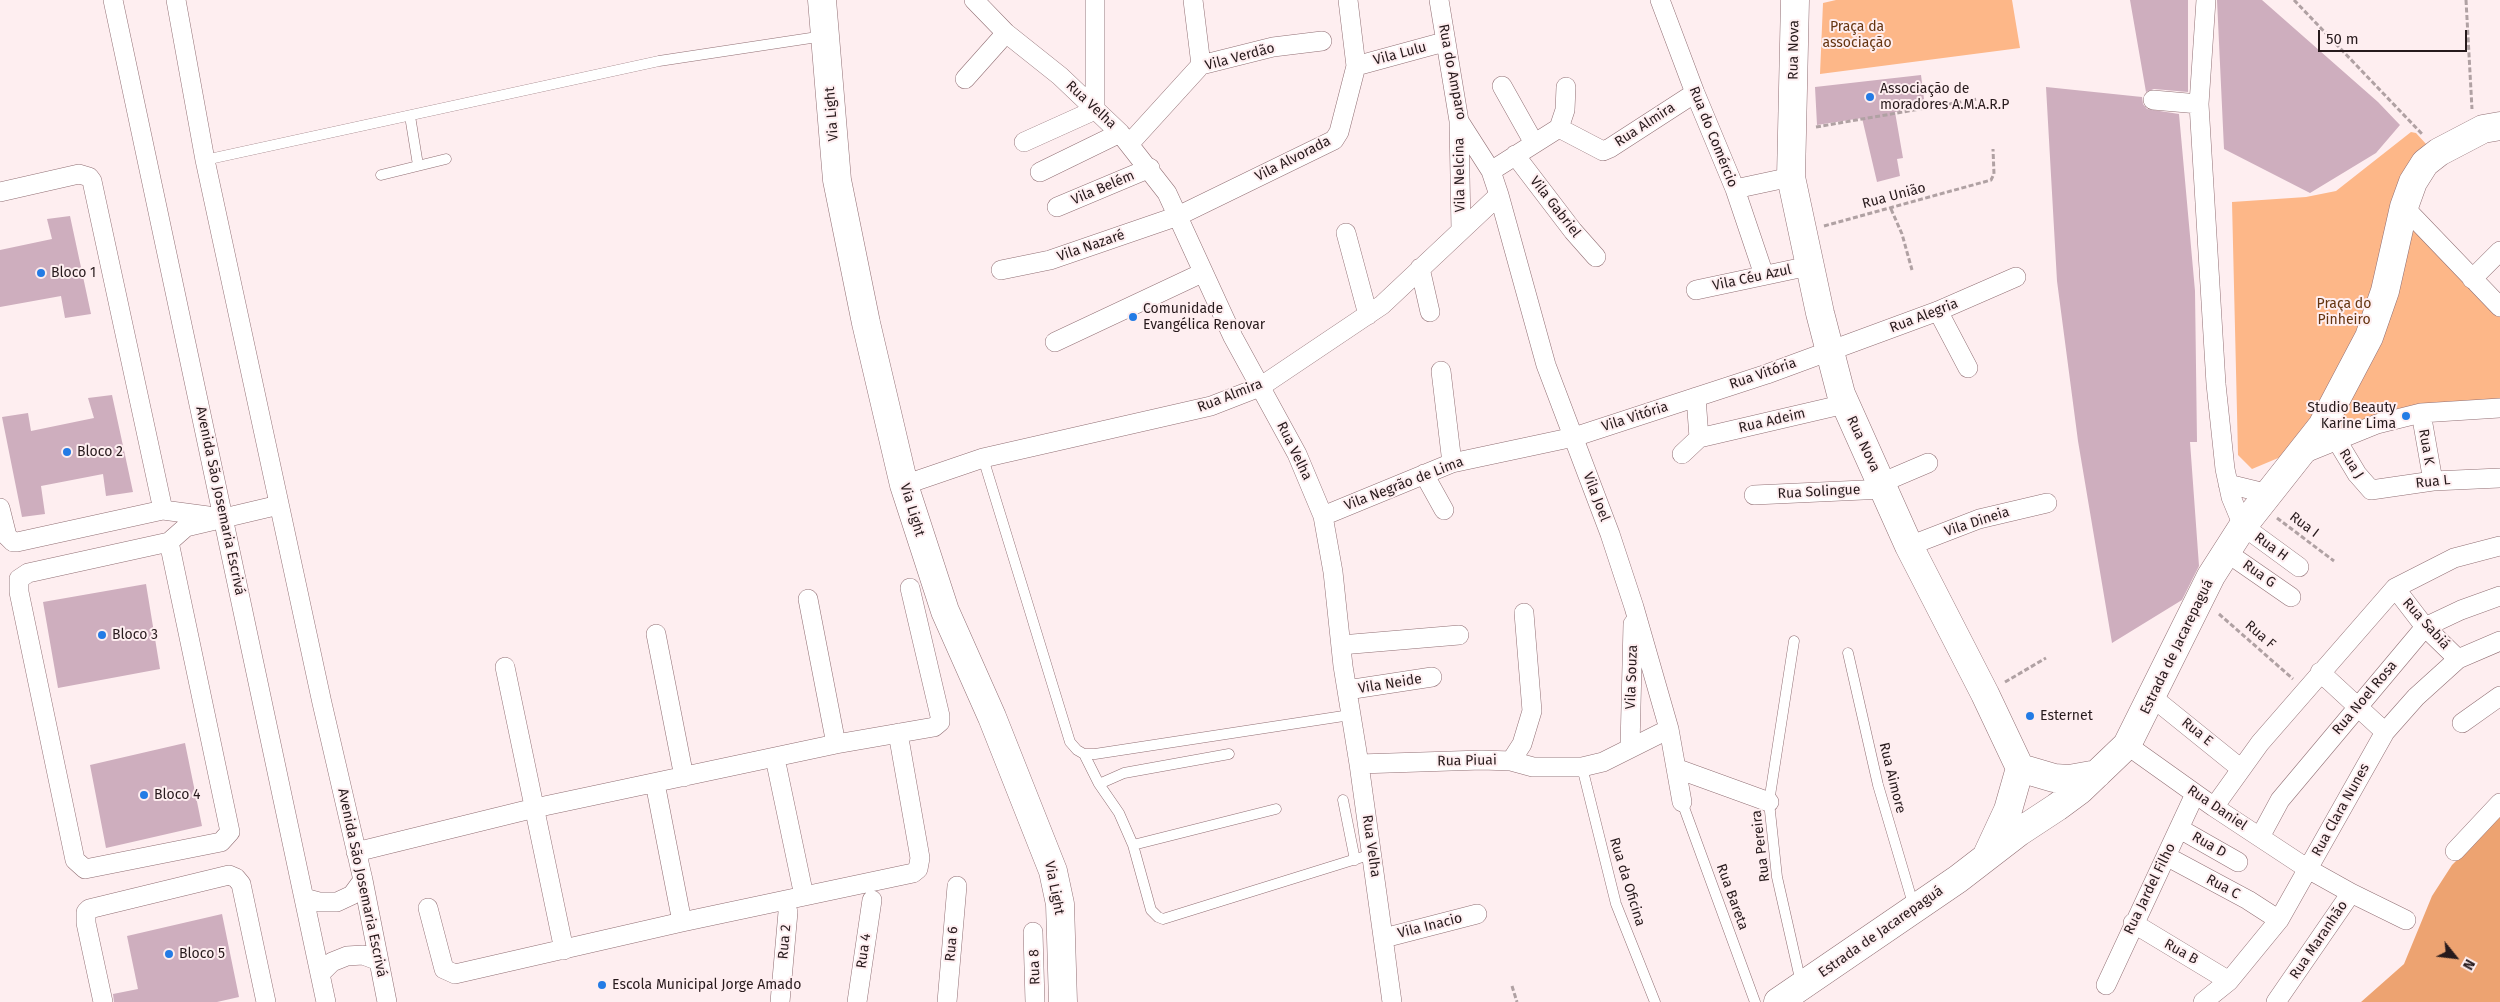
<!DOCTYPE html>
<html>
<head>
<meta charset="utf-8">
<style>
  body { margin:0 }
  #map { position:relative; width:2500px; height:1002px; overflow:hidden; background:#feeef0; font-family:"Fira Sans",sans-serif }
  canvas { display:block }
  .north { position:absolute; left:2430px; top:932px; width:50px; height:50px; -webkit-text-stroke:4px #feeef0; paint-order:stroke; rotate:119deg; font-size:14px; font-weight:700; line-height:20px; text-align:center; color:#271a1c }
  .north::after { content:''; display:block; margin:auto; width:18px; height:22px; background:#271a1c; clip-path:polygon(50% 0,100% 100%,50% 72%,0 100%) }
  .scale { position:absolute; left:2318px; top:30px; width:149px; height:22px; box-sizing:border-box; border:2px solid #271a1c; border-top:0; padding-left:6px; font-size:15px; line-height:18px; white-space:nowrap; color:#271a1c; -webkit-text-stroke:4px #feeef0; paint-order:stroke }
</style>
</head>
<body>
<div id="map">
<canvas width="2500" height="1002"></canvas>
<div class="north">N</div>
<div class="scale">50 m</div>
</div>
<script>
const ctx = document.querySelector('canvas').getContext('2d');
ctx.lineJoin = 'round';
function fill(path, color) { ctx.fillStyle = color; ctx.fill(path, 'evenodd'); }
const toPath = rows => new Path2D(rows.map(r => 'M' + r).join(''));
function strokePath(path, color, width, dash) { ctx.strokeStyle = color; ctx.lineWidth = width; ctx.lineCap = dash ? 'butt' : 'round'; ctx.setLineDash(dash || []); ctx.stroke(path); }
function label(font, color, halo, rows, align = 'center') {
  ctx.font = font + ' "Fira Sans",sans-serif'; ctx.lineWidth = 4; ctx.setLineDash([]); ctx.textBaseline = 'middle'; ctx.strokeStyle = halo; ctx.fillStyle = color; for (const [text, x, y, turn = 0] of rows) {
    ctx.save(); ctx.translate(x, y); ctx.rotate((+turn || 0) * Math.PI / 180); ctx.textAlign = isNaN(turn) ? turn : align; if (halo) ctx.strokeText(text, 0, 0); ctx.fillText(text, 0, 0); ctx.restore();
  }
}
fill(toPath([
  [1836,0,2012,0,2020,48,1820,74,1823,3],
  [2411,132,2416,133,2427,145,2403,193,2476,290,2500,317,2500,399,2283,456,2252,469,2238,455,2232,202,2306,197,2336,191]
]), '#fdb788');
fill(toPath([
  [2500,817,2500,1002,2361,1002,2404,964,2432,896,2452,865]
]), '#eda371');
fill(toPath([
  [2130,0,2188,0,2188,92,2154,89,2146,92],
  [2217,0,2262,0,2378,102,2400,125,2376,153,2310,193,2224,149],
  [1921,75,1925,107,1895,112,1903,158,1897,159,1900,176,1877,182,1862,118,1817,125,1815,87],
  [2046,87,2142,97,2143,104,2147,109,2179,114,2195,291,2197,442,2190,442,2199,566,2182,600,2112,643,2078,441,2057,281],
  [70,216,91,314,65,318,61,296,0,307,0,250,52,239,47,219],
  [112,395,133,492,106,496,103,474,41,486,45,514,22,517,2,417,28,413,31,431,94,418,88,398],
  [146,584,160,669,58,688,43,602],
  [185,743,202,826,106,848,90,765],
  [222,914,239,997,217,1002,114,1002,113,994,138,989,127,936]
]), '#ceaebe');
const lane = toPath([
  [410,116,418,165],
  [205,160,659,61,824,36],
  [381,175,446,159],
  [983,458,1070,742,1077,750,1084,754,1095,754,1350,715],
  [1794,641,1769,802,1777,877,1801,983],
  [1848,653,1878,785,1914,907],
  [1084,754,1099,784],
  [1229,754,1124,773,1099,784,1119,813,1133,845,1151,910,1158,917,1163,919,1372,854],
  [1582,767,1616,904,1655,1002],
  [1343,800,1355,860],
  [1682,802,1755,1002],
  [1133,845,1276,809]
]);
const street = toPath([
  [113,0,326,1002],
  [176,0,205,160,322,703,363,880,387,1002],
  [974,0,1006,33,1060,76,1120,133,1167,193,1233,337,1297,454,1323,516,1333,572,1343,666,1359,764,1392,1002],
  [1193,0,1201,65],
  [1439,0,1459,121,1491,171,1499,195,1546,365,1610,534,1634,607,1669,729,1682,802],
  [1660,0,1695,93,1735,189,1764,275],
  [2206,0,2199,104,2216,384,2225,469,2231,497,2243,526,2299,567],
  [1356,66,1444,42],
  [965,79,1006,33],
  [1502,86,1534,143],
  [2153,100,2199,104],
  [1459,121,1461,230],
  [1559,128,1565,110,1566,87],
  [1024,142,1095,110,1095,0],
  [1130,143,1201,65,1273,47,1322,41],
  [1515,155,1573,231,1596,257],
  [1491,171,1559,128,1603,151,1610,148,1695,93],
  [1040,172,1120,133],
  [1735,189,1791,177],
  [0,192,79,174,89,177,92,181,163,510],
  [1057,207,1150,168],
  [2404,207,2500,307],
  [1346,233,1368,315],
  [1420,268,1430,312],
  [1001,270,1050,260,1178,216,1334,140,1339,132,1356,66,1348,0],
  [2472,279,2500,251],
  [1696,290,1809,266],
  [1938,311,1968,368],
  [1055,342,1202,273],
  [1441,371,1452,463],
  [1696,397,1699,438],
  [2421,413,2433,481],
  [2336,439,2357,474,2371,490,2433,481,2500,478],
  [1682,454,1699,438,1845,404],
  [2303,454,2377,424,2421,413,2500,408],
  [1424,474,1444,510],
  [1881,483,1928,463],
  [2228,484,2269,494],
  [904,485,983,458,1211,406,1260,387,1382,305,1499,195],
  [1754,495,1885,489],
  [0,508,7,536,13,542,17,542,163,510,208,516],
  [1323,516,1452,463,1574,437,1767,374,1938,311,2016,277],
  [169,542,230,832,221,842,85,869,75,860,19,592,19,579,28,573,169,542,186,527,279,505],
  [1909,546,1979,519,2047,503],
  [2226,552,2291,597],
  [2395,588,2425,627,2458,659],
  [808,599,836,744],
  [656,634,684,777],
  [1341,645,1459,635],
  [505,667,564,950],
  [2320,672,2385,732],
  [1347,690,1432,677],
  [2152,697,2240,768],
  [2462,723,2500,696],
  [2127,745,2214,807,2308,869,2351,893,2276,1002],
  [1630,747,1633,624],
  [775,758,804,896],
  [1511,761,1533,767,1582,767,1603,762,1669,729],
  [1359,764,1482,760,1511,761,1522,744,1532,711,1524,613],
  [1678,769,1769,802],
  [655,783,682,922],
  [2214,807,2260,743,2395,588,2454,558,2500,546],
  [2180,829,2238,862],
  [2260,837,2280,800,2425,627,2461,610,2500,596],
  [2455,851,2500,803],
  [356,852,535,808,836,744,934,727,940,722,940,716,910,588],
  [2166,856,2248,900,2279,920],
  [2351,893,2406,920],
  [304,898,319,902,337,902,352,895,363,880],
  [428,908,444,969,455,974,682,922,913,873,918,869,920,858,898,733],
  [2133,923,2229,981],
  [1033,932,1035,1002],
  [1384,938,1477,914],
  [320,974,332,962,347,956,363,955,379,961],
  [2106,985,2195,794],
  [103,1002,86,923,86,912,89,909,229,875,236,878,241,884,266,1002],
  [780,1002,788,912],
  [857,1002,872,900],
  [947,1002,957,886],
  [2203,1002,2229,981,2279,920,2385,732,2416,697,2458,659,2500,641]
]);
const secondary = toPath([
  [822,0,837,180,866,323,904,485,945,611,992,717,1053,871,1060,904,1063,1002],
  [1795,0,1791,177,1820,313,1841,394,1909,546,1985,694,2020,768,2008,810,1988,853],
  [2020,768,2054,778,2069,779,2097,774],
  [1778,1002,1958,879,2019,832,2057,807,2080,790,2127,745,2211,576,2243,526,2322,426,2369,337,2385,291,2404,207,2413,182,2425,163,2439,152,2483,129,2500,126]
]);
strokePath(lane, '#916f74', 11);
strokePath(street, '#916f74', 20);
strokePath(secondary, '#916f74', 29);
strokePath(toPath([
  [2294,0,2423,135],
  [2466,0,2472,109],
  [1816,127,1978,99],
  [1891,209,1902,234,1912,270],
  [1824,226,1991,180,1994,174,1993,149],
  [2277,518,2334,561],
  [2219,614,2293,679],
  [2005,682,2046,658],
  [1512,986,1517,1002]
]), '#b0a1a3', 3, [5, 2.5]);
strokePath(lane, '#fff', 10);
strokePath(street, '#fff', 19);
strokePath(secondary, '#fff', 28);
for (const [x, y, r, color] of [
  [1870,97,5,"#237be5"],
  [41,273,5,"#237be5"],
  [1133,317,5,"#237be5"],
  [2406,416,5,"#237be5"],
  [67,452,5,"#237be5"],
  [102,635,5,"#237be5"],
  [2030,716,5,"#237be5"],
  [144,795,5,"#237be5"],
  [169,954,5,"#237be5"],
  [602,985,5,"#237be5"]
]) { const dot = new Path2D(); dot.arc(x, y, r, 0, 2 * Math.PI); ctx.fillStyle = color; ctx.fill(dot); strokePath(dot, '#feeef0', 2); }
label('14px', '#653510', '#feeef0', [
  ["Praça da",1857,27],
  ["associação",1857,43],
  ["Praça do",2344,304],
  ["Pinheiro",2344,320]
]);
label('14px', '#271a1c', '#feeef0', [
  ["Rua Nova",1794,50,-89],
  ["Vila Lulu",1400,54,-15],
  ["Vila Verdão",1240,57,-15],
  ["Rua do Amparo",1452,72,79],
  ["Rua Velha",1091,105,43],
  ["Via Light",832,114,-94],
  ["Rua Almira",1645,125,-33],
  ["Rua do Comércio",1713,137,68],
  ["Vila Alvorada",1293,159,-27],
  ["Vila Nelcina",1460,175,-91],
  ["Vila Belém",1103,188,-23],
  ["Rua União",1894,196,-15],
  ["Vila Gabriel",1555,207,52],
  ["Vila Nazaré",1091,246,-19],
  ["Vila Céu Azul",1752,278,-12],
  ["Rua Alegria",1924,316,-21],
  ["Rua Vitória",1763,374,-19],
  ["Rua Almira",1230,396,-21],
  ["Vila Vitória",1635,417,-18],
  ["Rua Adeim",1772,421,-13],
  ["Rua Nova",1863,444,65],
  ["Rua K",2426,447,80],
  ["Rua Velha",1294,451,64],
  ["Rua J",2351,464,57],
  ["Rua L",2433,482,-6],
  ["Vila Negrão de Lima",1404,484,-21],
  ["Rua Solingue",1819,492,-3],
  ["Vila Joel",1596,497,69],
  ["Avenida São Josemaria Escrivá",220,501,78],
  ["Via Light",912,510,73],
  ["Vila Dineia",1977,522,-18],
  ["Rua I",2304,525,37],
  ["Rua H",2271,547,36],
  ["Rua G",2259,574,35],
  ["Rua Sabiá",2426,624,48],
  ["Rua F",2260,635,41],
  ["Estrada de Jacarepaguá",2177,647,-64],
  ["Vila Souza",1632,677,-88],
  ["Vila Neide",1390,684,-9],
  ["Rua Noel Rosa",2365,698,-50],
  ["Rua E",2197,732,39],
  ["Rua Piuai",1467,761,-1],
  ["Rua Aimore",1892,778,76],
  ["Rua Daniel",2217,808,34],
  ["Rua Clara Nunes",2341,810,-61],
  ["Rua D",2209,845,30],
  ["Rua Velha",1371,846,82],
  ["Rua Pereira",1761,846,-97],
  ["Rua da Oficina",1627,882,73],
  ["Avenida São Josemaria Escrivá",362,883,78],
  ["Rua C",2223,887,28],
  ["Via Light",1054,888,79],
  ["Rua Jardel Filho",2150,889,-64],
  ["Rua Bareta",1732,897,70],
  ["Vila Inacio",1430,926,-14],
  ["Estrada de Jacarepaguá",1881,932,-35],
  ["Rua Maranhão",2319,940,-56],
  ["Rua 2",785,942,-85],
  ["Rua 6",952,944,-85],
  ["Rua 4",864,951,-82],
  ["Rua B",2181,952,29],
  ["Rua 8",1035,967,-92]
]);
label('14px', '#271a1c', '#feeef0', [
  ["Associação de",1880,89],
  ["moradores A.M.A.R.P",1880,105],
  ["Bloco 1",51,273],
  ["Comunidade",1143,309],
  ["Evangélica Renovar",1143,325],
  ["Studio Beauty",2396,408,"right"],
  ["Karine Lima",2396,424,"right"],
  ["Bloco 2",77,452],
  ["Bloco 3",112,635],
  ["Esternet",2040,716],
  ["Bloco 4",154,795],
  ["Bloco 5",179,954],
  ["Escola Municipal Jorge Amado",612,985]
], 'left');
</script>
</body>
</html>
